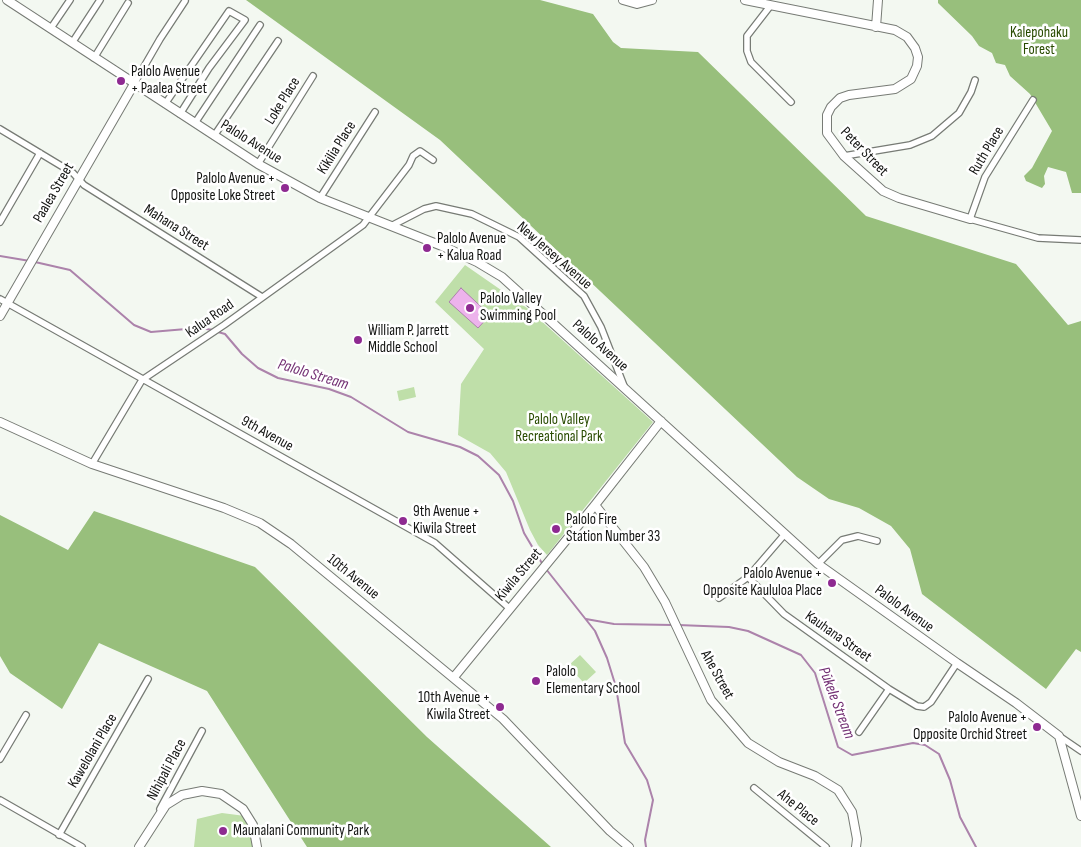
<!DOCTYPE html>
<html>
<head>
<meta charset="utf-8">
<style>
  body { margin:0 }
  canvas { display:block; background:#f3f8f1 }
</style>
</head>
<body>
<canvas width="1081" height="847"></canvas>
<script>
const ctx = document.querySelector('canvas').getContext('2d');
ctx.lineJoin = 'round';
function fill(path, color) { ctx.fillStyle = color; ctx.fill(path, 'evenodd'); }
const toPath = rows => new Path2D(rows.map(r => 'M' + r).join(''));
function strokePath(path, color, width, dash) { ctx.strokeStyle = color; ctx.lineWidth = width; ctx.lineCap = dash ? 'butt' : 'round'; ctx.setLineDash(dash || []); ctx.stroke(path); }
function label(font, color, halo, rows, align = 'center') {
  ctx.font = font + ' "Sofia Sans Condensed",sans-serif'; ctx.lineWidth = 5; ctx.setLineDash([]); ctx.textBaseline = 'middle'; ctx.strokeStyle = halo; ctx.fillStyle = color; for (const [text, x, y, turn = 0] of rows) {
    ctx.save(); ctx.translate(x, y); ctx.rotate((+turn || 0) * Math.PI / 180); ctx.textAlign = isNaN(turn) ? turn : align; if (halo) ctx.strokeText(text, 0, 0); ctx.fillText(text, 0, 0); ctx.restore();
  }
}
fill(toPath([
  [465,265,527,308,653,422,547,555,538,545,530,530,506,472,490,453,458,435,461,384,484,349,435,302],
  [414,387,416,397,399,401,397,391],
  [580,655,596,672,584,683,568,666],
  [222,813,245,816,250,826,253,847,194,847,197,819]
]), '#bfdfa9');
fill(toPath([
  [246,0,540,0,593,14,613,42,621,48,698,52,866,216,1016,264,1068,325,1081,321,1081,652,1076,649,1046,689,922,594,910,549,891,526,859,508,829,499,797,477,440,140],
  [938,0,1081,0,1081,193,1072,193,1066,172,1048,167,1044,176,1045,184,1042,188,1026,181,1024,176,1032,168,1052,131,1030,94,1010,76,1005,65,996,63,992,53,979,46,972,36,938,3],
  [94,511,255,567,427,737,551,847,307,847,207,691,99,643,62,709,10,673,0,656,0,515,68,550]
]), '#98bf7c');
const water = toPath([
  [461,288,490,315,478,328,449,302,461,288]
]);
fill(water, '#edb3ec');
strokePath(water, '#ac83ab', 1);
strokePath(toPath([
  [0,256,30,261],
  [35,262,70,270,134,325,151,332,198,328,214,330],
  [218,332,225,334,242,354,258,368,278,378,329,389,351,397,408,432,460,447,478,456,499,475,513,501,524,533,543,565],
  [546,569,595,631,607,658,616,687,625,743,647,780,653,800,645,840,646,847],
  [586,619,614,624,673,625],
  [678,625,729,627,748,631,801,655,815,673,838,747,852,755,913,743,925,745,939,754,950,780,960,817,976,847]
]), '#ac83ab', 2);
const minor = toPath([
  [771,5,747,36,747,51,751,62,791,102],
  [51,28,70,0],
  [72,43,100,0],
  [94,58,128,3],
  [134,84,160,39,185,1],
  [1033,100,985,177,970,219,1038,238,1081,240],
  [165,104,229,11,245,20,209,68,180,114],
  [195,123,260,25],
  [0,129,73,173,84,185,262,297],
  [214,136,278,41],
  [844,156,910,145,932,136,959,113,971,92,975,80],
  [258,164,313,76],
  [320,198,375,112],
  [0,222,40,153],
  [391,226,424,209,436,206,472,214,519,237,584,296,601,327,624,386],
  [0,299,435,543,509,608],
  [92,464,142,380,224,325,363,225,409,165,413,156,420,151,433,160],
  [785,534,748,577,784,614,889,689,917,706,924,707,931,702,957,663],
  [818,564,842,540,858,536,877,541],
  [719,598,748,577],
  [859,732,889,689],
  [1059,736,1081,751],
  [0,759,26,715],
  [754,788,826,847],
  [0,800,82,847],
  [160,809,202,731],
  [59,835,148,679]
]);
const tertiary = toPath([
  [7,0,258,164,320,198,442,246,477,262,502,277,818,564,957,663,1016,703,1059,736,1081,816],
  [623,0,637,4,652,0],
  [745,0,895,30,907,37,915,48,918,57,917,66,911,79,895,89,849,95,840,98,831,107,827,115,827,133,844,156,883,191,899,198,970,219],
  [876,27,878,0],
  [0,316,134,84],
  [0,422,92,464,224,508,260,523,291,544,503,719,610,831,629,847],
  [595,505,644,567,665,602,711,700,748,743,779,762,815,776,838,790,852,812,857,839,856,847],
  [454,677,595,505,661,421],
  [139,847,166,805,182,795,202,791,221,794,243,809,253,825,257,847]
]);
strokePath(minor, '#777b75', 8);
strokePath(tertiary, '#777b75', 10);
strokePath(minor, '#fff', 5.5);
strokePath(tertiary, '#fff', 8);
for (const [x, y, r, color] of [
  [121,81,5,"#8e2a91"],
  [285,188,5,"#8e2a91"],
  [427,248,5,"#8e2a91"],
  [470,308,5,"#8e2a91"],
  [358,340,5,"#8e2a91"],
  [403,521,5,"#8e2a91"],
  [556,529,5,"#8e2a91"],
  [832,583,5,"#8e2a91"],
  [536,681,5,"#8e2a91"],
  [500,707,5,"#8e2a91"],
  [1037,727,5,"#8e2a91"],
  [223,831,5,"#8e2a91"]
]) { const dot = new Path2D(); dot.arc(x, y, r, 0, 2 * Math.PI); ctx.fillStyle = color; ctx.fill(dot); strokePath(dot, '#fff', 2); }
label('15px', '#294b01', '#fff', [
  ["Kalepohaku",1039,33],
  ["Forest",1039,50],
  ["Palolo Valley",559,420],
  ["Recreational Park",559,437]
]);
label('15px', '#131412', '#fff', [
  ["Palolo Avenue",131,72],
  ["+ Paalea Street",131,89],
  ["Palolo Avenue +",275,179,"right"],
  ["Opposite Loke Street",275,196,"right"],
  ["Palolo Avenue",437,239],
  ["+ Kalua Road",437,256],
  ["Palolo Valley",480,299],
  ["Swimming Pool",480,316],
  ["William P. Jarrett",368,331],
  ["Middle School",368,348],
  ["9th Avenue +",413,512],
  ["Kiwila Street",413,529],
  ["Palolo Fire",566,520],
  ["Station Number 33",566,537],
  ["Palolo Avenue +",822,574,"right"],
  ["Opposite Kaululoa Place",822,591,"right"],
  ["Palolo",546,672],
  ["Elementary School",546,689],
  ["10th Avenue +",490,698,"right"],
  ["Kiwila Street",490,715,"right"],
  ["Palolo Avenue +",1027,718,"right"],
  ["Opposite Orchid Street",1027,735,"right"],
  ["Maunalani Community Park",233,831]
], 'left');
label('15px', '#131412', '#fff', [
  ["Loke Place",283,101,-58],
  ["Palolo Avenue",251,142,32],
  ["Kikilia Place",337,148,-58],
  ["Ruth Place",987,151,-59],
  ["Peter Street",864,152,46],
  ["Paalea Street",54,193,-60],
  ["Mahana Street",176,228,32],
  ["New Jersey Avenue",554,256,41],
  ["Kalua Road",210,319,-35],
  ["Palolo Avenue",600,346,42],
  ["9th Avenue",267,434,29],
  ["Kiwila Street",519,575,-50],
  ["10th Avenue",353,577,39],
  ["Palolo Avenue",904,609,36],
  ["Kauhana Street",838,637,35],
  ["Ahe Street",717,675,61],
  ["Kawelolani Place",93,751,-60],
  ["Nihipali Place",167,770,-62],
  ["Ahe Place",798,808,39]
]);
label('italic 16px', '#733074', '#fff', [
  ["Palolo Stream",313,375,17],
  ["Pūkele Stream",836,703,69]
]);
</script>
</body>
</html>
